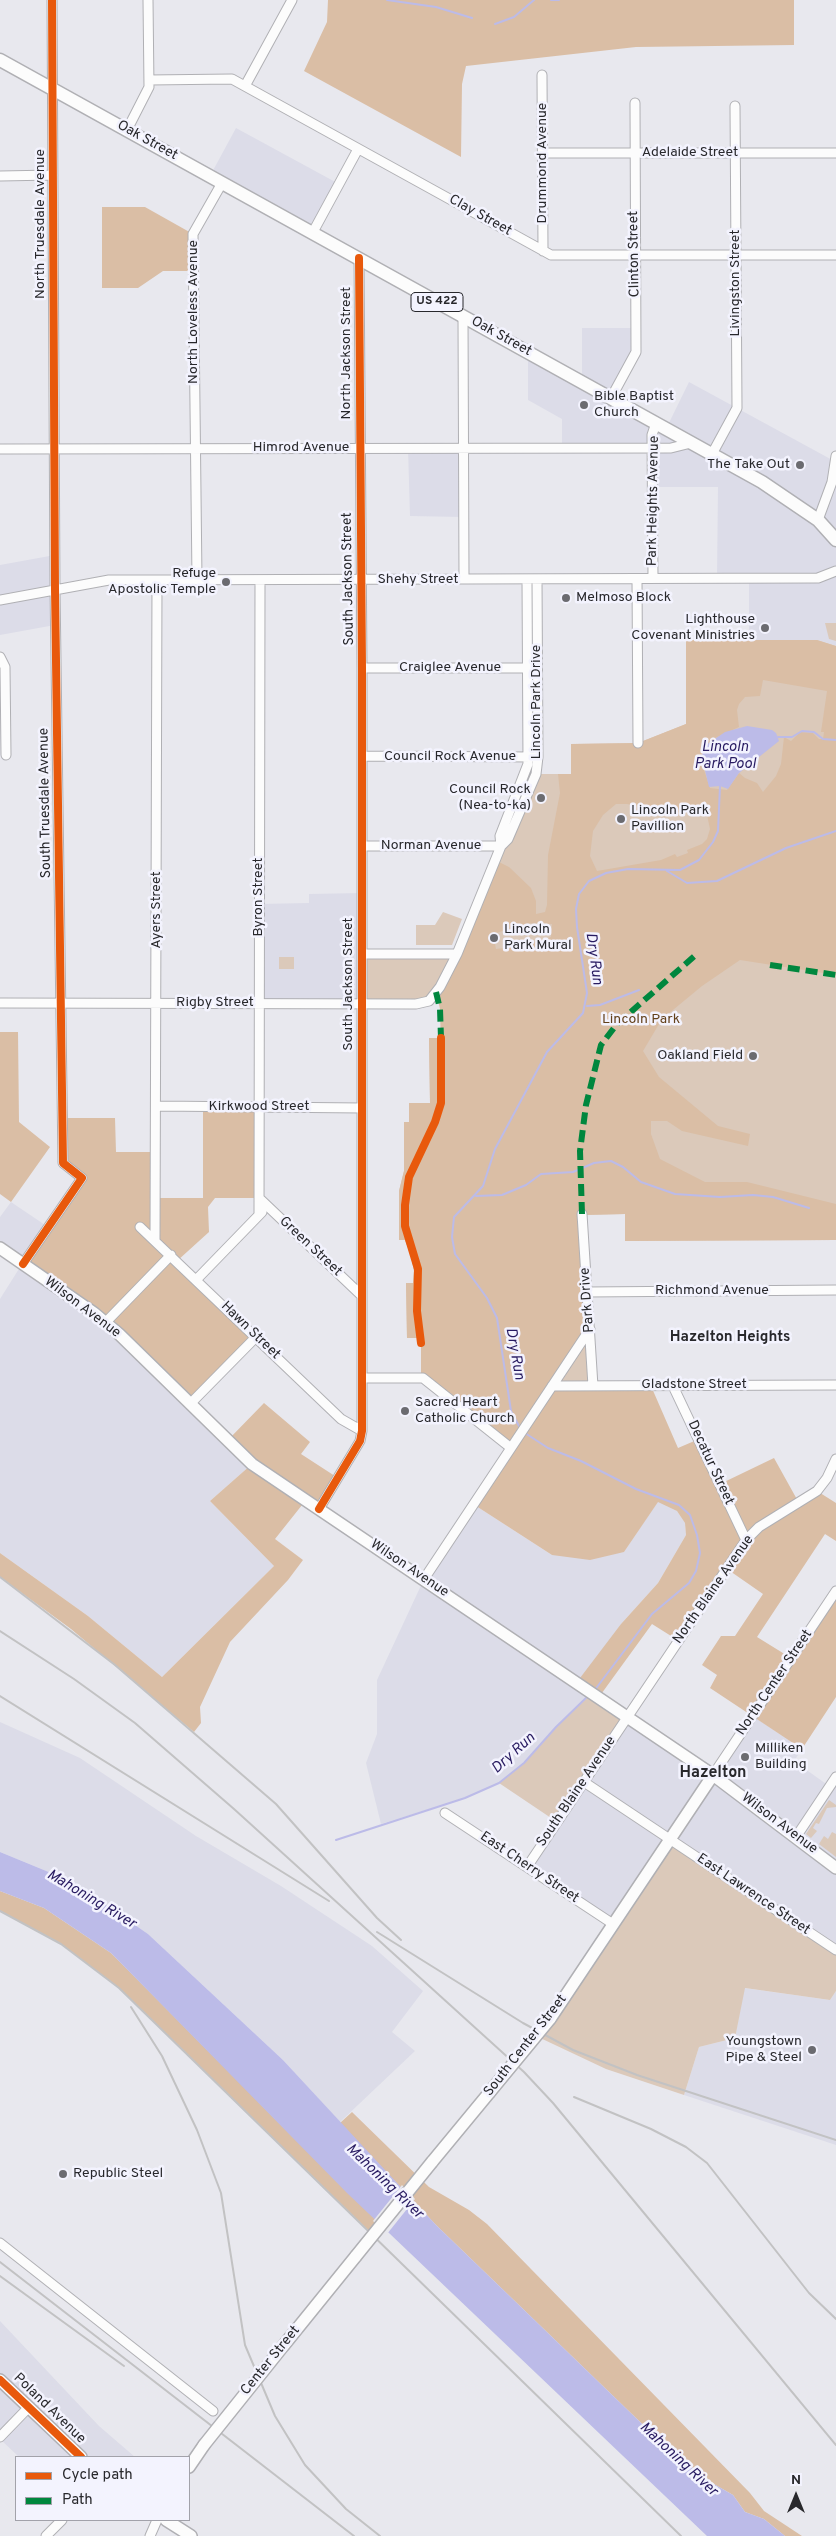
<!DOCTYPE html>
<html>
<head>
<meta charset="utf-8">
<style>
  body { margin:0 }
  #map { position:relative; width:836px; height:2536px; overflow:hidden; background:#e8e8ee; font-family:Overpass,sans-serif }
  canvas { display:block }
  .legend { position:absolute; left:15px; top:2456px; width:175px; height:65px; box-sizing:border-box; background:#f3f3fe; border:1px solid #a2a2aa; margin:0; padding:6px 9px; list-style:none; font-size:15px; color:#28282c }
  .legend li { display:flex; align-items:center; gap:10px; height:25px }
  .legend b { width:25px; border:1px solid #a2a2aa }
  .north { position:absolute; left:771px; top:2471px; width:50px; height:50px; -webkit-text-stroke:4px #f3f3fe; paint-order:stroke; rotate:0deg; font-size:14px; font-weight:700; line-height:20px; text-align:center; color:#28282c }
  .north::after { content:''; display:block; margin:auto; width:18px; height:22px; background:#28282c; clip-path:polygon(50% 0,100% 100%,50% 72%,0 100%) }
</style>
</head>
<body>
<div id="map">
<canvas width="836" height="2536"></canvas>
<ul class="legend">
<li><b style="height:6px;background:#e8590c"></b>Cycle path</li>
<li><b style="height:6px;background:#00873e"></b>Path</li>
</ul>
<div class="north">N</div>
</div>
<script>
const ctx = document.querySelector('canvas').getContext('2d');
ctx.lineJoin = 'round';
function fill(path, color) { ctx.fillStyle = color; ctx.fill(path, 'evenodd'); }
const toPath = rows => new Path2D(rows.map(r => 'M' + r).join(''));
function strokePath(path, color, width, dash) { ctx.strokeStyle = color; ctx.lineWidth = width; ctx.lineCap = dash ? 'butt' : 'round'; ctx.setLineDash(dash || []); ctx.stroke(path); }
function label(font, color, halo, rows, align = 'center') {
  ctx.font = font + ' Overpass,sans-serif'; ctx.lineWidth = 5; ctx.setLineDash([]); ctx.textBaseline = 'middle'; ctx.strokeStyle = halo; ctx.fillStyle = color; for (const [text, x, y, turn = 0] of rows) {
    ctx.save(); ctx.translate(x, y); ctx.rotate((+turn || 0) * Math.PI / 180); ctx.textAlign = isNaN(turn) ? turn : align; if (halo) ctx.strokeText(text, 0, 0); ctx.fillText(text, 0, 0); ctx.restore();
  }
}
fill(toPath([
  [236,128,339,184,313,232,210,176],
  [582,328,636,328,636,348,611,397,666,429,689,382,836,462,836,646,817,640,749,640,749,578,717,578,718,487,652,487,652,448,562,448,562,419,528,400,528,352,582,381],
  [408,448,462,448,463,517,410,516],
  [55,555,55,625,0,635,0,565],
  [362,893,361,1004,259,1003,259,904,309,903,309,894],
  [11,1202,48,1227,94,1313,252,1464,210,1501,274,1566,162,1677,88,1616,0,1553,0,1299,22,1264,0,1248,0,1217],
  [658,1501,677,1511,685,1523,686,1535,658,1583,621,1624,592,1693,556,1727,524,1763,499,1783,465,1798,381,1824,366,1763,377,1734,377,1680,424,1579,473,1504,552,1555,624,1552],
  [753,1716,802,1749,794,1761,829,1786,836,1777,836,1950,613,1924,527,1867,628,1717,713,1774],
  [0,1722,80,1758,196,1836,281,1886,372,1946,423,1991,392,2032,415,2051,340,2122,283,2060,148,1934,73,1882,0,1852],
  [744,1988,830,2000,836,1991,836,2145,684,2095,699,2047,735,2038],
  [0,2321,99,2426,135,2457,19,2457,0,2439]
]), '#dcdce8');
fill(toPath([
  [527,579,537,579,536,774,571,774,571,744,638,743,686,724,686,640,817,640,836,646,836,1240,625,1241,625,1214,583,1215,593,1386,552,1386,422,1346,420,1338,407,1338,406,1283,413,1283,414,1271,411,1256,405,1240,399,1240,399,1191,404,1171,404,1122,409,1122,409,1103,430,1103,429,1038,441,1038,440,1000,436,993,429,1001,361,1004,362,954,457,954,526,773],
  [825,623,836,623,836,641,829,639],
  [443,912,462,919,452,945,416,945,416,925,435,925],
  [279,957,294,957,294,969,279,969],
  [592,1693,628,1717,557,1822,499,1783,524,1763,556,1727],
  [829,1800,836,1805,836,1807,827,1808,819,1824,816,1823,813,1828,817,1831,811,1838,806,1834],
  [832,1832,836,1834,836,1857,819,1844,824,1836,828,1839],
  [669,1839,836,1950,836,1991,830,2000,745,1988,735,2038,699,2047,684,2095,606,2069,536,2036]
]), '#dbc9ba');
fill(toPath([
  [328,0,794,0,794,45,636,47,466,66,462,84,461,157,304,71,327,22],
  [102,207,145,207,193,234,193,271,163,271,138,288,102,288],
  [686,640,817,640,836,646,836,975,740,960,702,986,662,1019,643,1051,659,1077,718,1126,750,1134,748,1146,682,1131,667,1121,651,1121,651,1134,660,1159,705,1182,747,1182,836,1204,836,1240,625,1241,625,1214,583,1215,590,1329,552,1386,651,1386,678,1448,699,1439,720,1484,774,1458,799,1503,817,1491,836,1503,836,1541,825,1534,757,1637,791,1658,836,1598,836,1697,802,1749,710,1688,717,1675,702,1665,721,1636,735,1636,763,1594,727,1569,679,1641,652,1624,599,1697,577,1682,621,1624,658,1583,686,1535,685,1523,677,1511,658,1502,624,1552,590,1560,552,1555,473,1504,511,1448,421,1378,421,1338,407,1338,406,1283,413,1283,414,1271,411,1256,405,1240,399,1240,399,1191,404,1171,404,1122,409,1122,409,1103,430,1103,429,1038,441,1038,440,1009,436,992,495,860,509,867,531,888,536,901,536,914,545,912,547,905,548,855,560,793,558,774,571,774,571,744,638,743,686,724],
  [763,680,827,691,821,732,824,732,823,739,819,739,813,733,800,732,791,741,784,737,781,764,776,776,763,792,757,783,745,778,739,773,727,790,710,788,704,770,715,738,739,727,737,710,739,704,745,697,760,696],
  [616,804,627,804,660,810,707,815,710,829,707,839,702,844,687,850,688,853,677,857,675,854,661,860,597,871,590,856,593,831,603,815],
  [528,923,552,924,551,937,519,946,496,949,493,934],
  [0,1032,18,1032,19,1122,50,1147,11,1202,0,1194],
  [203,1107,259,1107,259,1198,215,1198,208,1207,209,1232,177,1261,256,1337,190,1404,119,1334,23,1264,81,1179,65,1166,63,1118,115,1118,116,1152,156,1152,156,1198,203,1198],
  [264,1403,310,1442,301,1454,338,1478,319,1509,306,1500,275,1539,303,1560,288,1580,230,1642,200,1707,201,1723,194,1732,71,1629,0,1577,0,1553,88,1616,162,1677,274,1566,210,1501,252,1464,228,1440],
  [0,1891,44,1908,111,1953,381,2225,373,2235,119,1988,61,1944,0,1911],
  [352,2112,429,2187,469,2210,487,2224,750,2493,764,2511,802,2536,785,2536,764,2519,745,2512,733,2495,712,2483,665,2446,436,2225,340,2123]
]), '#dabea5');
fill(toPath([
  [747,726,772,730,776,733,779,741,739,773,728,789,720,786,709,787,702,758,703,747,725,732],
  [0,1852,73,1882,148,1934,283,2060,436,2225,665,2446,712,2483,733,2495,745,2512,764,2519,785,2536,707,2536,347,2193,111,1953,44,1908,0,1891]
]), '#bcbbe8');
fill(toPath([
  [402,2185,415,2199,387,2234,373,2221]
]), '#e8e8ee');
strokePath(toPath([
  [387,0,436,7,472,18],
  [551,0,559,0],
  [495,24,514,17,534,0],
  [778,737,792,737,802,731,814,732,823,739,836,740],
  [667,871,687,883,717,881,786,848,836,831],
  [587,1006,600,1005,639,990],
  [476,1196,502,1195,526,1185,541,1174,573,1172,594,1163,611,1161,623,1167,641,1182,675,1194,720,1197,753,1195,773,1197,809,1208],
  [520,1428,511,1411,497,1318,487,1298,455,1254,452,1237,454,1217,483,1186,495,1149,547,1052,583,1013,587,993,577,927,576,909,579,894,589,881,606,873,628,869,680,870,699,860,713,842,718,831,720,786],
  [525,1433,548,1448,581,1461,636,1489,679,1505,690,1515,697,1535,700,1553,696,1571,689,1583,652,1614,594,1691],
  [336,1840,465,1798,499,1783,524,1763,556,1727,588,1696]
]), '#bcbbe8', 2);
const minor = toPath([
  [542,75,543,251],
  [149,80,232,79,551,255,836,255],
  [245,86,292,0],
  [127,130,149,87,148,0],
  [544,153,836,153],
  [0,176,53,175],
  [313,232,358,149],
  [463,316,464,579],
  [611,398,636,352,635,103],
  [0,449,671,448,691,443],
  [712,454,737,408,735,106],
  [818,520,832,482,836,456],
  [653,578,652,435,656,423],
  [197,579,193,234,222,183],
  [637,579,638,743],
  [0,600,109,580,818,578,836,571],
  [0,657,5,667,6,755],
  [362,668,532,668],
  [362,756,534,757],
  [362,846,501,846],
  [501,846,500,836,528,764,527,579],
  [362,954,457,954],
  [0,1003,416,1004,429,1001,440,987,457,954,501,846,508,839,536,774,538,757,537,579],
  [157,1106,362,1108],
  [259,1198,362,1296],
  [582,1214,593,1386],
  [259,1215,260,580],
  [140,1227,341,1419,362,1431],
  [155,1239,157,580],
  [23,1264,82,1178,63,1163,55,589,52,0],
  [196,1280,262,1212],
  [587,1292,836,1290],
  [105,1323,171,1255],
  [362,1378,423,1378,511,1448],
  [552,1386,836,1385],
  [673,1386,746,1540],
  [190,1404,256,1337],
  [319,1509,360,1441,362,1431,362,668,359,258],
  [424,1579,590,1329],
  [713,1775,836,1591],
  [584,1782,836,1950],
  [445,1813,613,1924],
  [796,1837,836,1777],
  [527,1867,746,1540,759,1527,817,1491,827,1478,836,1459],
  [0,2243,213,2411],
  [0,2437,29,2407],
  [46,2536,62,2520],
  [150,2536,157,2520]
]);
const major = toPath([
  [0,1248,94,1313,119,1334,252,1464,713,1775,836,1868],
  [550,2019,713,1775],
  [432,2162,489,2093],
  [284,2345,356,2256],
  [0,2380,81,2457],
  [189,2467,204,2445],
  [166,2520,191,2536]
]);
const highway = toPath([
  [0,60,762,482,818,520,836,540]
]);
strokePath(minor, '#b0b0b4', 11);
strokePath(major, '#b0b0b4', 14);
strokePath(highway, '#b0b0b4', 15);
strokePath(minor, '#fcfcfc', 9);
strokePath(major, '#fcfcfc', 11);
strokePath(highway, '#fcfcfc', 12);
strokePath(toPath([
  [0,1577,115,1665,276,1804,377,1918,401,1940],
  [0,1631,74,1679,135,1723,234,1809,524,2072,553,2103,836,2445],
  [0,1696,329,1901],
  [0,1911,61,1944,119,1988,681,2536],
  [377,1932,523,2023,573,2050,637,2075,836,2140],
  [131,2007,162,2056,197,2130,221,2193,245,2345,275,2416,305,2465,346,2509,380,2536],
  [574,2097,651,2129,686,2147,707,2163,809,2293,836,2319],
  [0,2262,354,2536],
  [0,2276,124,2366]
]), '#c2c2c3', 2);
const majorBridge = toPath([
  [489,2093,550,2019],
  [356,2256,432,2162],
  [204,2445,284,2345]
]);
strokePath(majorBridge, '#b0b0b4', 14, []);
strokePath(majorBridge, '#fcfcfc', 11);
strokePath(toPath([
  [770,965,836,975],
  [436,992,440,1009,441,1038],
  [582,1214,580,1151,586,1105,601,1045,617,1024,698,953]
]), '#00873e', 6, [12, 6]);
strokePath(toPath([
  [23,1264,82,1178,63,1163,55,589,52,0],
  [421,1343,417,1311,418,1269,405,1226,405,1205,409,1177,435,1122,441,1103,441,1038],
  [319,1509,360,1441,362,1431,362,668,359,258],
  [0,2380,81,2457]
]), '#e8590c', 8);
for (const [x, y, r, color] of [
  [584,405,5,"#6b6b70"],
  [800,465,5,"#6b6b70"],
  [226,582,5,"#6b6b70"],
  [566,598,5,"#6b6b70"],
  [765,628,5,"#6b6b70"],
  [541,798,5,"#6b6b70"],
  [621,819,5,"#6b6b70"],
  [494,938,5,"#6b6b70"],
  [753,1056,5,"#6b6b70"],
  [405,1411,5,"#6b6b70"],
  [745,1757,5,"#6b6b70"],
  [812,2050,5,"#6b6b70"],
  [63,2174,5,"#6b6b70"]
]) { const dot = new Path2D(); dot.arc(x, y, r, 0, 2 * Math.PI); ctx.fillStyle = color; ctx.fill(dot); strokePath(dot, '#f3f3fe', 2); }
for (const [x, y, w] of [
  [437,302,52]
]) { const box = new Path2D(); box.roundRect(x - w / 2, y - 9.5, w, 19, 4); ctx.fillStyle = '#f3f3fe'; ctx.fill(box); strokePath(box, '#28282c', 1); }
label('bold 12px', '#28282c', null, [
  ["US 422",437,302]
]);
label('14px', '#28282c', '#f3f3fe', [
  ["Oak Street",147,141,29],
  ["Adelaide Street",690,153],
  ["Drummond Avenue",543,163,-90],
  ["Clay Street",480,216,29],
  ["North Truesdale Avenue",41,224,-90],
  ["Clinton Street",635,254,-91],
  ["Livingston Street",736,283,-90],
  ["North Loveless Avenue",194,312,-90],
  ["Oak Street",501,337,29],
  ["North Jackson Street",347,353,-90],
  ["Himrod Avenue",301,448],
  ["Park Heights Avenue",654,501,-89],
  ["South Jackson Street",349,579,-91],
  ["Shehy Street",418,580],
  ["Craiglee Avenue",450,668],
  ["Lincoln Park Drive",537,702,-90],
  ["Council Rock Avenue",450,757],
  ["South Truesdale Avenue",46,803,-91],
  ["Norman Avenue",431,846],
  ["Byron Street",259,897,-90],
  ["Ayers Street",157,910,-90],
  ["South Jackson Street",349,984,-90],
  ["Rigby Street",215,1003],
  ["Kirkwood Street",259,1107],
  ["Green Street",310,1247,43],
  ["Richmond Avenue",712,1291],
  ["Park Drive",588,1300,-94],
  ["Wilson Avenue",82,1308,37],
  ["Hawn Street",250,1331,44],
  ["Gladstone Street",694,1385],
  ["Decatur Street",710,1463,65],
  ["Wilson Avenue",409,1569,34],
  ["North Blaine Avenue",714,1590,-55],
  ["North Center Street",775,1683,-56],
  ["South Blaine Avenue",577,1792,-56],
  ["Wilson Avenue",779,1824,37],
  ["East Cherry Street",529,1868,34],
  ["East Lawrence Street",753,1895,34],
  ["South Center Street",526,2046,-52],
  ["Center Street",271,2361,-51],
  ["Poland Avenue",49,2409,44]
]);
label('14px', '#28282c', '#f3f3fe', [
  ["Bible Baptist",594,397],
  ["Church",594,413],
  ["The Take Out",790,465,"right"],
  ["Refuge",216,574,"right"],
  ["Apostolic Temple",216,590,"right"],
  ["Melmoso Block",576,598],
  ["Lighthouse",755,620,"right"],
  ["Covenant Ministries",755,636,"right"],
  ["Council Rock",531,790,"right"],
  ["(Nea-to-ka)",531,806,"right"],
  ["Lincoln Park",631,811],
  ["Pavillion",631,827],
  ["Lincoln",504,930],
  ["Park Mural",504,946],
  ["Oakland Field",743,1056,"right"],
  ["Sacred Heart",415,1403],
  ["Catholic Church",415,1419],
  ["Milliken",755,1749],
  ["Building",755,1765],
  ["Youngstown",802,2042,"right"],
  ["Pipe & Steel",802,2058,"right"],
  ["Republic Steel",73,2174]
], 'left');
label('14px', '#63411b', '#f3f3fe', [
  ["Lincoln Park",641,1020]
]);
label('italic 15px', '#281b61', '#f3f3fe', [
  ["Lincoln",725,748],
  ["Park Pool",725,765],
  ["Dry Run",593,959,82],
  ["Dry Run",514,1354,80],
  ["Dry Run",514,1754,-42],
  ["Mahoning River",91,1900,31],
  ["Mahoning River",384,2182,44],
  ["Mahoning River",678,2460,43]
]);
label('bold 15px', '#28282c', '#f3f3fe', [
  ["Hazelton Heights",730,1338]
]);
label('bold 16px', '#28282c', '#f3f3fe', [
  ["Hazelton",713,1774]
]);
</script>
</body>
</html>
